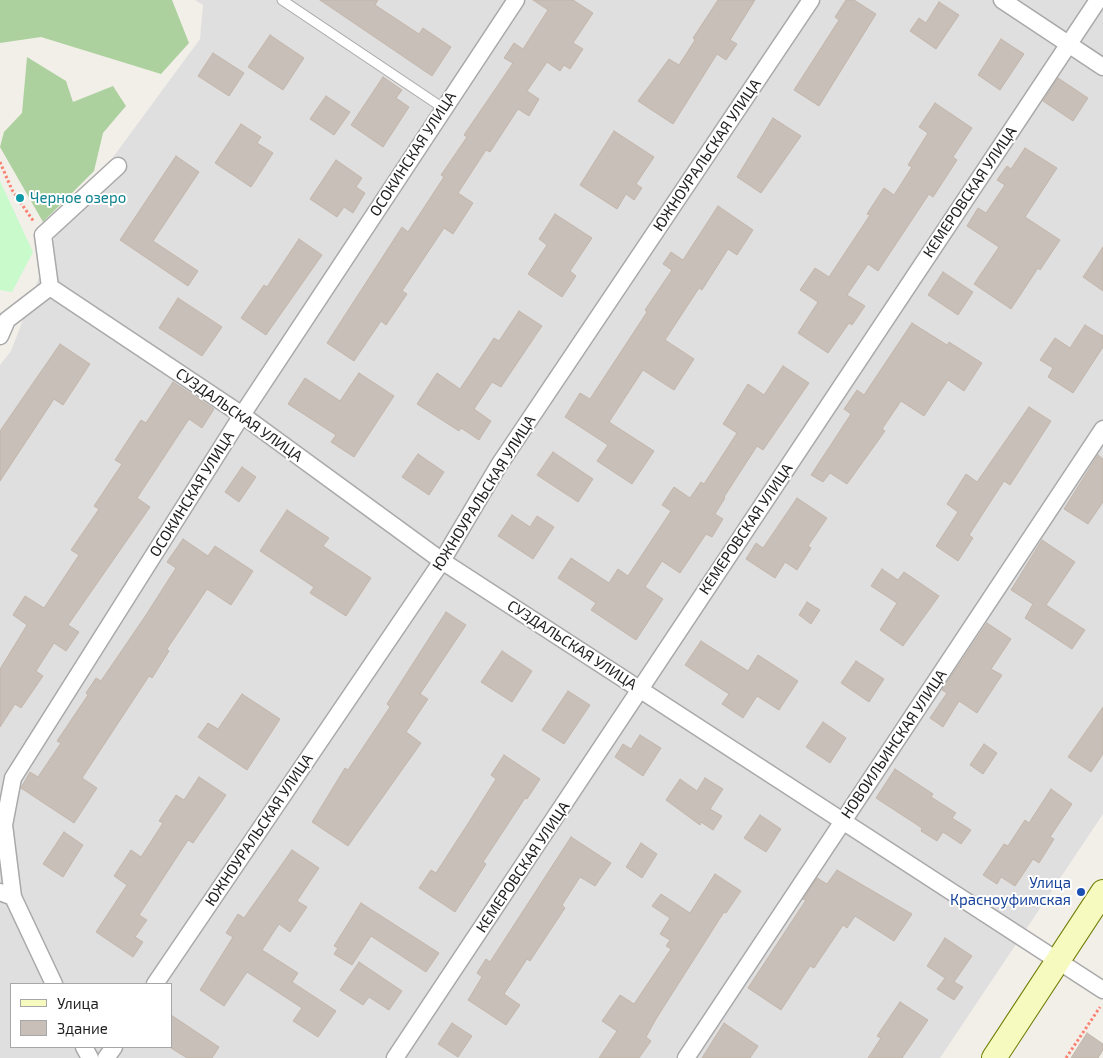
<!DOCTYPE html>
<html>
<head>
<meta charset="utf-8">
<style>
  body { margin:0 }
  #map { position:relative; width:1103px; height:1058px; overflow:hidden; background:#f2efe9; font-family:"Exo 2",sans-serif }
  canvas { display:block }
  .legend { position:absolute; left:10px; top:983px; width:162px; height:65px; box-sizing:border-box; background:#fff; border:1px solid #a7a7a7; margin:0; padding:6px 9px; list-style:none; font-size:15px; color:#222 }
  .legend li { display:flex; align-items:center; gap:10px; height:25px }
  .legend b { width:25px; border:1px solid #a7a7a7 }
</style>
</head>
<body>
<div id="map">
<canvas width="1103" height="1058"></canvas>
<ul class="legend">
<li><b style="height:6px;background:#f7fabf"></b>Улица</li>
<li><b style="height:14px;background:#c7bfb8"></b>Здание</li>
</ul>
</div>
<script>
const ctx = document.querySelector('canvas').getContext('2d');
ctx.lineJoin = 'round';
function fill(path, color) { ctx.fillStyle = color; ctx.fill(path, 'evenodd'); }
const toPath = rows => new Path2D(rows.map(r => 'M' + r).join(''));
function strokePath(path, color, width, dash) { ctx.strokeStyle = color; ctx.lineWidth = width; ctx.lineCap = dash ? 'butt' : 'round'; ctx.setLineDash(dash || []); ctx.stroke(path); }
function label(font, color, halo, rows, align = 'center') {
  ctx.font = font + ' "Exo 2",sans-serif'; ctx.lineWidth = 4; ctx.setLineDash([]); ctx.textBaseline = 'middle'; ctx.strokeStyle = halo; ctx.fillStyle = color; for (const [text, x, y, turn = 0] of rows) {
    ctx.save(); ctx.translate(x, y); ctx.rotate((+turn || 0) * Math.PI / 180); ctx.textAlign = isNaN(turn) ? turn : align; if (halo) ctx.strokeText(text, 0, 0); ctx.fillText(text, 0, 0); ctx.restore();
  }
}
fill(toPath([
  [195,0,1103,0,1103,814,940,1058,0,1058,0,365,11,351,55,236,200,39,203,5],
  [11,984,171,984,171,1047,11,1047]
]), '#e0dfdf');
fill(toPath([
  [0,0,172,0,189,43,161,74,41,37,0,43],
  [27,57,66,81,73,102,113,86,126,106,103,133,94,171,43,222,0,147,4,132,22,113]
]), '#add19e');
fill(toPath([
  [0,181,33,252,12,292,0,290]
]), '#c8facc');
const building = toPath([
  [320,0,378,0,375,5,419,34,423,28,451,47,432,76,320,0],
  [533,0,573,0,593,13,573,43,583,49,570,69,564,65,560,71,547,62,527,91,539,99,529,116,518,109,490,152,486,150,458,193,473,203,453,234,444,228,402,291,407,294,386,325,381,321,354,361,327,343,402,227,408,232,444,177,441,175,467,137,464,135,513,63,504,58,514,43,523,49,548,10,533,0],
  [718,0,755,0,730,40,737,44,726,60,717,54,673,124,638,101,669,59,679,65,695,40,693,38,718,0],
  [846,0,854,0,876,14,819,106,794,90,839,20,835,17,846,0],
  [939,2,959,15,936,49,910,31,919,18,926,23,939,2],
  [270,35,304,58,283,90,248,67,270,35],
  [1001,39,1024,54,1000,90,978,75,1001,39],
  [213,53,244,73,229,96,198,76,213,53],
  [383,77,402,90,396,98,409,107,383,147,351,125,383,77],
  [1058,78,1088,98,1073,121,1043,101,1058,78],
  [326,96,350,112,334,135,310,119,326,96],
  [935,103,972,128,953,157,957,160,933,197,929,194,878,271,868,264,847,295,865,306,852,325,849,323,828,353,798,333,818,302,800,290,815,268,829,277,870,215,867,214,884,188,894,195,912,167,908,165,928,133,919,127,935,103],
  [773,118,801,136,761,193,737,177,773,118],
  [241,124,261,137,257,143,273,153,251,187,215,163,241,124],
  [614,131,654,157,636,184,642,188,634,200,626,194,617,209,580,185,614,131],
  [1025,148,1057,168,1025,217,1060,240,1040,270,1038,268,1011,309,974,284,999,247,967,226,978,208,986,213,1005,185,997,180,1007,166,1011,169,1025,148],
  [176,156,199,172,153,241,198,271,188,286,120,240,176,156],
  [336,160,362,178,356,187,365,193,353,213,344,207,337,217,310,199,336,160],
  [718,206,753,230,737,255,728,249,702,290,699,288,665,340,694,359,674,390,643,370,609,422,654,451,632,484,597,461,608,445,565,417,580,393,590,399,647,312,645,310,672,270,663,264,671,252,683,260,718,206],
  [555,214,592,238,570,271,576,276,562,297,528,274,547,245,539,239,555,214],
  [299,239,322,255,266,335,241,318,264,285,267,287,299,239],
  [1103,247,1103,291,1083,277,1103,247],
  [943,272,973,292,958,315,928,295,943,272],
  [178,298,222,327,202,356,159,328,178,298],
  [519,311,542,326,501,387,492,382,474,409,491,421,479,440,461,428,459,431,417,404,437,373,460,389,494,338,499,341,519,311],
  [912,323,947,345,949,342,982,363,964,391,948,380,924,416,901,401,882,429,885,431,847,484,830,473,823,482,811,475,851,414,844,409,857,390,864,395,912,323],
  [1085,325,1103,336,1103,347,1073,393,1048,377,1053,368,1040,360,1055,338,1070,348,1085,325],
  [60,344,90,364,63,405,54,399,0,481,0,431,60,344],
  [783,366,809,383,763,450,757,446,724,497,725,498,715,514,723,519,712,537,706,534,680,573,662,561,645,587,663,599,636,640,591,610,596,603,558,578,571,558,609,583,618,569,628,576,671,511,662,505,674,487,690,498,701,482,704,484,737,433,723,424,748,384,764,395,783,366],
  [359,373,394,396,354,457,331,442,336,435,288,404,305,378,340,401,359,373],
  [173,382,214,409,202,428,189,419,137,498,150,507,68,625,79,632,66,651,54,643,36,671,43,676,21,708,15,704,0,727,0,669,27,625,13,615,25,596,44,608,79,555,71,550,99,509,94,506,122,464,115,460,141,420,146,423,173,382],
  [1029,407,1051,421,1010,485,1004,481,969,535,973,538,958,561,936,546,958,512,947,504,966,474,977,482,1029,407],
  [553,452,593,479,578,502,537,475,553,452],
  [418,454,444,472,429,495,402,477,418,454],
  [1098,455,1103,459,1103,502,1088,524,1064,509,1098,455],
  [242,467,256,477,239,502,225,492,242,467],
  [797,498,827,518,808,546,811,548,797,570,785,562,775,578,746,559,756,543,763,548,797,498],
  [287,510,329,538,323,546,371,578,346,616,310,593,314,587,260,551,287,510],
  [512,515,530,527,537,516,554,527,533,559,498,536,512,515],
  [183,539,208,556,215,546,253,571,231,605,207,589,167,649,169,651,152,678,149,676,82,778,97,788,74,823,21,788,22,786,30,772,38,777,61,743,57,741,88,695,86,693,96,678,101,681,146,615,176,568,167,562,183,539],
  [1042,540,1075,562,1046,605,1085,630,1072,649,1025,618,1033,604,1011,590,1042,540],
  [882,569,898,580,904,572,939,596,903,646,880,630,897,603,871,586,882,569],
  [807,602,820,610,811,624,799,615,807,602],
  [446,612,466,625,420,694,428,699,406,732,421,743,348,846,312,822,345,768,348,770,390,707,387,704,446,612],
  [987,623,1011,639,991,669,1002,675,977,713,959,701,943,727,930,718,947,693,942,690,987,623],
  [701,641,748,671,758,655,798,681,779,710,757,696,743,718,722,704,729,694,685,665,701,641],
  [502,651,532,671,512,702,481,682,502,651],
  [856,661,884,679,869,702,841,683,856,661],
  [568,691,590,705,564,744,542,730,568,691],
  [242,694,280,719,247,770,198,737,208,723,218,729,242,694],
  [1103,707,1103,754,1091,772,1068,757,1103,707],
  [823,722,846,738,830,763,806,747,823,722],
  [640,735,661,748,643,776,615,757,623,744,631,749,640,735],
  [984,744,997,753,983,774,970,765,984,744],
  [504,755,540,779,527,799,525,798,483,862,486,864,455,912,419,888,431,870,436,873,469,822,496,779,491,775,504,755],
  [895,769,933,794,931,797,956,813,952,818,971,830,961,844,943,832,937,841,921,831,922,828,876,798,895,769],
  [199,777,226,795,193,843,188,840,139,915,147,920,135,937,143,942,133,957,96,932,127,885,114,876,131,850,141,857,163,823,159,821,176,795,184,800,199,777],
  [705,778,723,789,710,809,722,816,713,830,701,822,700,825,666,800,680,779,697,791,705,778],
  [1051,789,1072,804,1050,837,1054,839,1039,863,1033,859,1015,886,1001,877,997,884,983,875,1004,844,1008,846,1025,820,1029,823,1051,789],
  [760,815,781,829,766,852,744,838,760,815],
  [64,832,83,845,63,877,43,864,64,832],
  [571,837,611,863,595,886,580,877,562,905,565,908,530,961,527,959,504,994,520,1005,506,1025,468,1000,482,977,477,973,486,959,490,962,571,837],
  [641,843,657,854,642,878,626,867,641,843],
  [292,850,319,868,297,901,307,907,290,932,279,924,262,950,298,973,292,982,336,1011,318,1037,293,1021,302,1008,247,972,224,1006,200,990,233,937,226,933,238,914,244,918,292,850],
  [837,870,912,914,894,941,855,916,847,928,843,925,814,968,810,966,781,1010,748,988,806,900,803,899,817,878,827,884,837,870],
  [715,874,741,891,726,913,724,912,656,1019,646,1037,651,1041,639,1058,599,1058,617,1031,602,1021,620,995,634,1004,671,949,666,946,670,940,660,934,670,918,652,906,661,894,690,913,715,874],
  [361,903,439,953,426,972,371,936,352,965,334,954,338,948,334,946,361,903],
  [945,938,972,956,954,982,963,987,954,1000,937,989,945,978,927,966,945,938],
  [359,962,402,991,389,1010,369,997,363,1005,340,990,359,962],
  [900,1002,928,1020,902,1058,868,1058,881,1038,877,1036,900,1002],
  [171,1015,219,1047,212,1058,187,1058,171,1048,171,1015],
  [452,1023,472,1036,458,1057,438,1044,452,1023],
  [724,1023,758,1046,750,1058,702,1058,724,1023],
  [1087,1033,1103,1044,1103,1050,1098,1058,1071,1058,1087,1033]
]);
fill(building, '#c7bfb8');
strokePath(building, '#c4b6ab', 1);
const lane = toPath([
  [282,0,443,108]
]);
const street = toPath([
  [1002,0,1103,67],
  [50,287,242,415,442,561,1103,990],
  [0,336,7,320,50,287,43,235,118,166],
  [0,892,13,897,4,825,13,778,242,415,516,0],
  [13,897,54,984],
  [155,984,442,561,499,465,811,0],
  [84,1047,90,1058],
  [106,1058,114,1047],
  [395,1058,1098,0],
  [686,1058,1103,429]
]);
const secondary = toPath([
  [994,1058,1103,892]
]);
strokePath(lane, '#a9a9a9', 11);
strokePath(street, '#a9a9a9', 19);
strokePath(secondary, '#707d05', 26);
strokePath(toPath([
  [0,162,12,190,34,222],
  [1066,1058,1100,1007]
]), '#fa8072', 3, [2.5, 2.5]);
strokePath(lane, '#fff', 9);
strokePath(street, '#fff', 16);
strokePath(secondary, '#f7fabf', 24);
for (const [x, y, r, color] of [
  [20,198,5,"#0f9aa8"],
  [1081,892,5,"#1a4fb4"]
]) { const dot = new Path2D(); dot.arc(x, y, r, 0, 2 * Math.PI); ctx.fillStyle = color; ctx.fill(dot); strokePath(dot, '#fff', 2); }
label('15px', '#222', '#fff', [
  ["ОСОКИНСКАЯ УЛИЦА",413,154,-57],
  ["ЮЖНОУРАЛЬСКАЯ УЛИЦА",707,155,-56],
  ["КЕМЕРОВСКАЯ УЛИЦА",970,192,-56],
  ["СУЗДАЛЬСКАЯ УЛИЦА",239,415,35],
  ["ЮЖНОУРАЛЬСКАЯ УЛИЦА",484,493,-58],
  ["ОСОКИНСКАЯ УЛИЦА",192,494,-58],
  ["КЕМЕРОВСКАЯ УЛИЦА",746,529,-56],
  ["СУЗДАЛЬСКАЯ УЛИЦА",572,645,33],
  ["НОВОИЛЬИНСКАЯ УЛИЦА",894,744,-56],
  ["ЮЖНОУРАЛЬСКАЯ УЛИЦА",259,830,-56],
  ["КЕМЕРОВСКАЯ УЛИЦА",523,867,-56]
]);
label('15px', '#0d838f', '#fff', [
  ["Черное озеро",30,198]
], 'left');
label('15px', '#164399', '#fff', [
  ["Улица",1071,883],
  ["Красноуфимская",1071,900]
], 'right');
</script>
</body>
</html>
